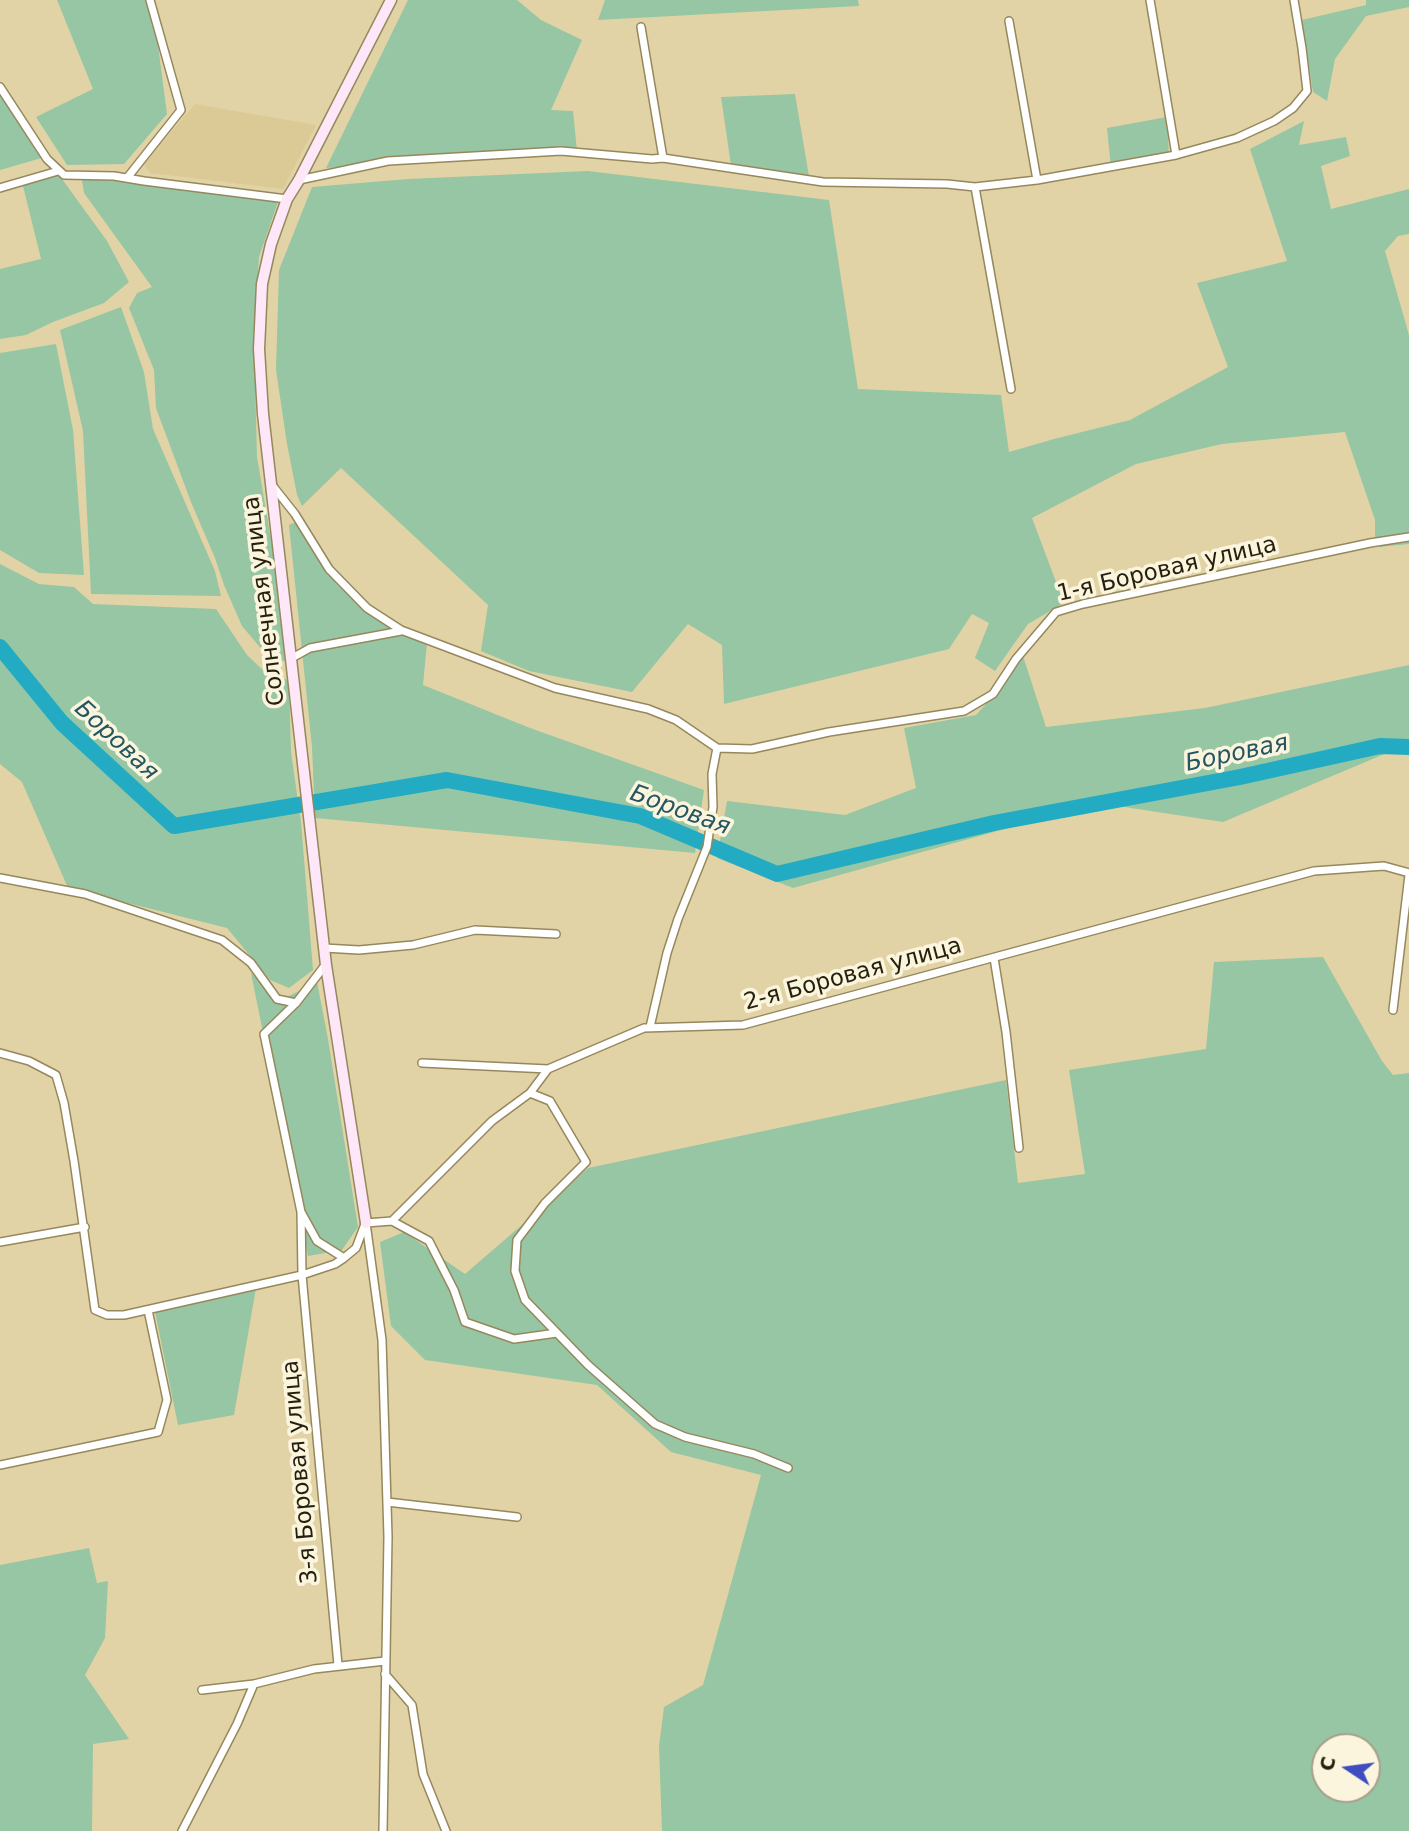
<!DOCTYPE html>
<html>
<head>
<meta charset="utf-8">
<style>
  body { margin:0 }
  #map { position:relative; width:1409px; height:1831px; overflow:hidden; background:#e2d3a6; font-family:"DejaVu Sans",sans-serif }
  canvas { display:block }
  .north { position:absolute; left:1311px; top:1733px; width:70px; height:70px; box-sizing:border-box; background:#fcf5de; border:2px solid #a69f8a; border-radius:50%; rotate:283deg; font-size:19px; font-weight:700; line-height:28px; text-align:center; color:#251f0d }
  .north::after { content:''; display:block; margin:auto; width:24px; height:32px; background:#3f4dc1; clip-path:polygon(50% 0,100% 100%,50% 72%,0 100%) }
</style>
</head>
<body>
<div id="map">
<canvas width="1409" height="1831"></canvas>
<div class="north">С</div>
</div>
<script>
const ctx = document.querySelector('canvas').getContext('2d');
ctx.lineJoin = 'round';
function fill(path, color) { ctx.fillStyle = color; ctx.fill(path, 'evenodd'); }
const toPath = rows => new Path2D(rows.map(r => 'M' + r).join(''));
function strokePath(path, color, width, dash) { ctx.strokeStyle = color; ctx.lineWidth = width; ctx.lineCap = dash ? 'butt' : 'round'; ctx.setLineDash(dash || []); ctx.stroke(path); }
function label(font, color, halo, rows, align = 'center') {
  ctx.font = font + ' "DejaVu Sans",sans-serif'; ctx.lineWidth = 7; ctx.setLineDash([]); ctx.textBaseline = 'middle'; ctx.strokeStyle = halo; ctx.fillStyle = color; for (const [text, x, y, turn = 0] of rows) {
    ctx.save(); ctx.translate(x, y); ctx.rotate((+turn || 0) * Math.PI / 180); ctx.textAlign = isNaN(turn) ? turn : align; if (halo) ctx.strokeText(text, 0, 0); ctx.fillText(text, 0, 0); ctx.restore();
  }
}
fill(toPath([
  [195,104,316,125,283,189,150,173,144,164]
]), '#dbca95');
fill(toPath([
  [57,0,146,0,156,30,167,114,124,164,67,165,36,117,93,89],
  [408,0,517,0,541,20,582,40,551,110,573,111,577,151,326,168],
  [605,0,858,0,859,6,598,20],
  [1366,0,1409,0,1409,7,1366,16,1335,59,1327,101,1313,92,1302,20,1366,5],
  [0,94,45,157,0,170],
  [795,94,810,182,732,172,721,97],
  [1167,117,1169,157,1111,168,1107,128],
  [1304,121,1299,145,1346,137,1350,156,1321,166,1331,209,1409,189,1409,234,1398,236,1385,251,1409,335,1409,544,1379,547,1375,537,1375,520,1345,432,1222,444,1136,464,1032,518,1064,603,1028,624,995,671,975,658,989,623,972,614,949,649,724,704,722,645,688,624,632,692,529,671,481,651,488,605,341,468,302,506,297,495,287,444,276,370,279,270,312,187,408,179,588,171,829,200,858,389,1001,395,1009,452,1054,439,1130,420,1228,367,1197,283,1287,261,1250,149],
  [57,172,107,241,129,282,104,303,53,322,26,335,0,339,0,269,41,259,22,182],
  [82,180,127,180,278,202,259,257,254,342,257,457,272,546,285,661,269,658,242,626,224,585,215,558,191,502,156,408,154,370,129,308,137,293,152,287,84,193],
  [121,307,144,372,153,429,215,571,221,596,91,594,83,431,60,330],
  [56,344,73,430,84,575,39,573,0,550,0,353],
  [296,522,338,586,387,626,427,643,423,685,530,728,704,790,695,853,315,818,312,747,289,525],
  [0,564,39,584,74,587,93,604,216,609,247,655,268,675,289,680,291,752,301,822,313,970,289,988,270,980,227,928,68,888,22,782,0,764],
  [1022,653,1046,727,1205,708,1409,665,1409,754,1394,750,1223,822,1098,803,793,888,717,858,727,801,845,815,916,788,904,728,976,715,1008,679],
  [1323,957,1382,1061,1393,1075,1409,1073,1409,1831,662,1831,659,1746,664,1707,703,1685,761,1475,671,1452,597,1385,425,1360,391,1326,380,1242,404,1232,465,1274,588,1168,1006,1080,1018,1183,1085,1174,1069,1070,1206,1049,1214,962],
  [1325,1747,1367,1747,1367,1789,1325,1789],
  [251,973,281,1000,317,982,328,1039,358,1227,342,1250,308,1256],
  [256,1288,234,1415,178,1425,155,1312],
  [89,1548,97,1583,108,1581,105,1638,85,1675,129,1739,93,1744,92,1831,0,1831,0,1565]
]), '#96c6a3');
strokePath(toPath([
  [0,647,62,723,174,826,447,780,640,816,777,874,994,823,1240,777,1380,746,1409,747]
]), '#22abc2', 16);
const street = toPath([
  [1150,0,1176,155],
  [1009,21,1037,180],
  [641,27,663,158],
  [0,87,47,159,64,175,114,176,144,181,287,199],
  [127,178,181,110,150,0],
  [299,180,388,161,561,151,652,159,663,158,823,182,947,184,975,187,1011,389],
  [975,187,1037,180,1176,155,1237,138,1274,121,1293,108,1307,91,1302,48,1294,0],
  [0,188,58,171],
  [272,485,295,514,329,569,367,608,401,630,555,688,648,709,676,720,717,748,752,749,829,732,964,711,993,694,1016,659,1056,612,1083,604,1370,543,1409,537],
  [292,658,310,648,401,631],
  [0,878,85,894,222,940,251,963,277,999,296,1003],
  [324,948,359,950,413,945,475,930,556,934],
  [994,958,1006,1032,1019,1148],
  [326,964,296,1003,264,1034,301,1212,317,1241,344,1258],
  [1393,1010,1409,875],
  [650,1027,667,953,678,919,707,847,713,807,712,774,717,748],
  [0,1053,29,1061,56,1075,64,1103,74,1161,95,1310,107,1315,124,1315,302,1275,335,1264,344,1258,356,1248,365,1224],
  [422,1063,548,1069],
  [530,1093,550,1101,586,1162,545,1203,517,1240,515,1271,525,1300,557,1333],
  [301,1212,302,1275,338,1665],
  [392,1221,429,1241,454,1290,465,1322,514,1339,557,1333,588,1365,655,1424,685,1437,754,1454,788,1468],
  [366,1223,392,1221,492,1121,530,1093,548,1069,644,1028,743,1025,1314,871,1384,866,1409,873],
  [366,1223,382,1340,388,1537,383,1831],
  [0,1242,85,1227],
  [0,1465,158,1432,167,1400,148,1310],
  [387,1502,517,1517],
  [385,1674,412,1705,423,1774,446,1831],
  [202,1690,254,1684],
  [182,1831,237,1724,254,1684,314,1669,385,1661]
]);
const secondary = toPath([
  [366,1223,326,965,263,414,259,349,262,284,271,244,287,199,299,180,391,0]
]);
strokePath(street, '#96885d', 10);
strokePath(secondary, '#96885d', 13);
strokePath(street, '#fff', 7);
strokePath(secondary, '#fde7f9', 10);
label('23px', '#251f0d', '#fcf5de', [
  ["1-я Боровая улица",1167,570,-13],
  ["Солнечная улица",265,601,-97],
  ["2-я Боровая улица",853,975,-15],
  ["3-я Боровая улица",301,1472,-95]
]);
label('italic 24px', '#245762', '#fcf5de', [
  ["Боровая",116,741,43],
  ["Боровая",1237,754,-12],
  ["Боровая",680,811,20]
]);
</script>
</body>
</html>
